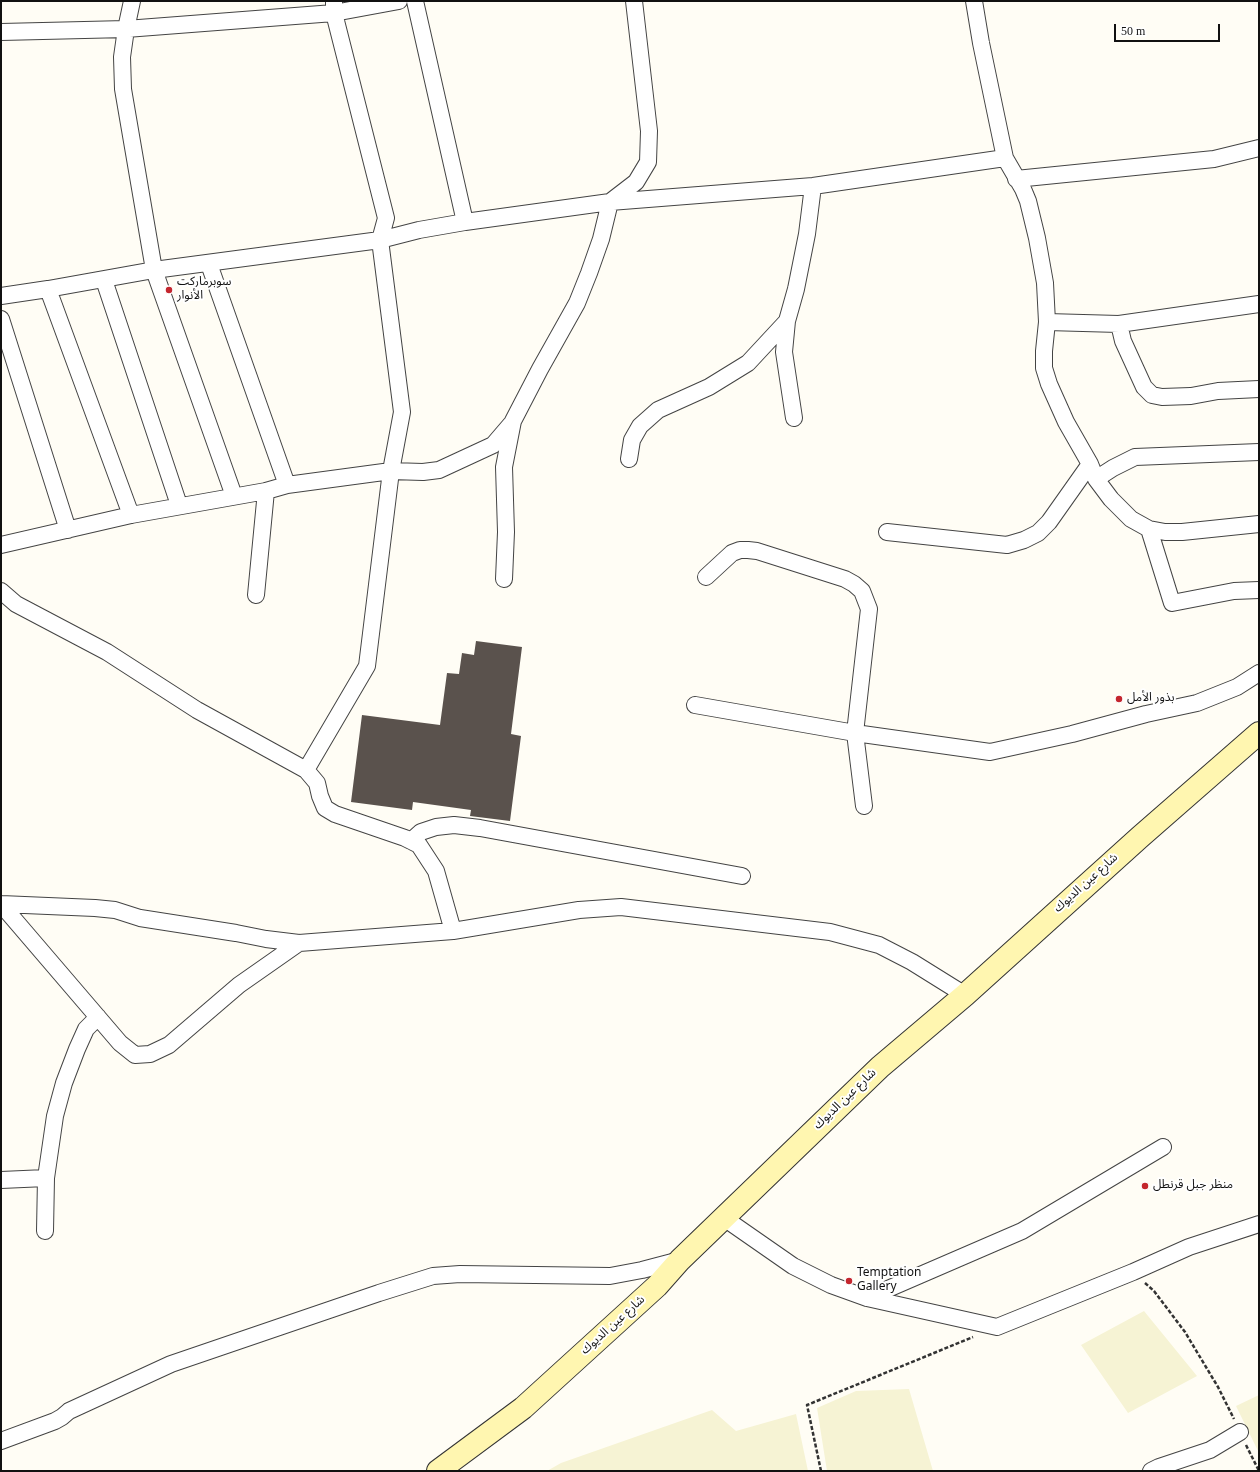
<!DOCTYPE html>
<html>
<head>
<meta charset="utf-8">
<style>
  body { margin:0 }
  #map { position:relative; width:1260px; height:1472px; overflow:hidden; background:#fffdf5; font-family:Georgia,serif }
  canvas { display:block }
  .frame { position:absolute; inset:0; border:2px solid #111; pointer-events:none }
  .scale { position:absolute; left:1114px; top:24px; width:106px; height:18px; box-sizing:border-box; border:2px solid #111; border-top:0; padding-left:5px; font-size:12px; line-height:14px; white-space:nowrap; color:#111; -webkit-text-stroke:3px #fff; paint-order:stroke }
</style>
</head>
<body>
<div id="map">
<canvas width="1260" height="1472"></canvas>
<div class="frame"></div>
<div class="scale">50 m</div>
</div>
<script>
const ctx = document.querySelector('canvas').getContext('2d');
ctx.lineJoin = 'round';
function fill(path, color) { ctx.fillStyle = color; ctx.fill(path, 'evenodd'); }
const toPath = rows => new Path2D(rows.map(r => 'M' + r).join(''));
function strokePath(path, color, width, dash) { ctx.strokeStyle = color; ctx.lineWidth = width; ctx.lineCap = dash ? 'butt' : 'round'; ctx.setLineDash(dash || []); ctx.stroke(path); }
function label(font, color, halo, rows, align = 'center') {
  ctx.font = font + ' Georgia,"Noto Sans Arabic",serif'; ctx.lineWidth = 4; ctx.setLineDash([]); ctx.textBaseline = 'middle'; ctx.strokeStyle = halo; ctx.fillStyle = color; for (const [text, x, y, turn = 0] of rows) {
    ctx.save(); ctx.translate(x, y); ctx.rotate((+turn || 0) * Math.PI / 180); ctx.textAlign = isNaN(turn) ? turn : align; if (halo) ctx.strokeText(text, 0, 0); ctx.fillText(text, 0, 0); ctx.restore();
  }
}
fill(toPath([
  [1144,1311,1197,1376,1128,1413,1081,1345],
  [909,1389,933,1471,827,1471,817,1408,856,1391],
  [1259,1395,1259,1453,1236,1406],
  [712,1410,736,1431,796,1414,808,1471,547,1471,561,1463]
]), '#f6f3d4');
fill(toPath([
  [476,641,522,647,511,734,521,736,510,821,470,816,471,810,413,802,412,810,351,802,362,715,440,725,447,673,459,674,462,653,474,655]
]), '#5a524d');
const street = toPath([
  [132,1,126,29,122,57,123,89,154,270,380,240,419,230,465,222,610,202,636,182,648,162,649,131,634,1],
  [415,1,465,222],
  [974,1,981,43,1005,158,1023,189,1028,201,1037,238,1045,283,1047,322,1044,351,1044,368,1049,384,1066,422,1090,464,1096,479,1111,499,1131,519,1149,529,1172,603,1234,591,1259,590],
  [1,32,126,29,334,13,399,1],
  [1016,179,1214,159,1259,148],
  [209,264,287,485],
  [104,280,179,505],
  [1,296,48,289],
  [1,319,68,530],
  [1047,322,1119,324,1259,304],
  [1119,324,1123,341,1144,387,1152,395,1162,397,1191,396,1218,391,1259,389],
  [794,418,784,352,787,321,796,289,807,234,813,186],
  [629,459,632,440,640,426,658,410,709,387,748,363,787,321],
  [1096,479,1113,468,1135,457,1259,452],
  [131,515,48,289,154,270,234,496],
  [1149,529,1165,532,1182,532,1259,524],
  [887,532,1007,545,1024,540,1038,533,1049,522,1090,464],
  [1,545,131,515,266,491],
  [706,577,732,553,740,550,748,550,757,551,845,579,854,584,862,591,869,609,855,733,864,806],
  [504,579,506,532,504,467,513,421,540,369,577,303,589,273,601,239,610,202,813,186,1005,158],
  [1,591,16,604,107,652,197,710,306,770,317,783,320,796,325,808,335,814,405,838,419,845,436,871,453,931,579,910,621,907,830,932,879,945,912,962,965,995],
  [256,595,266,491,287,485,391,471,423,472,439,470,493,445,511,424],
  [695,705,855,733,990,752,1072,734,1146,714,1197,703,1237,687,1259,673],
  [306,770,367,666,391,471,402,412,380,240,386,218,334,13,334,1],
  [411,841,421,832,436,827,454,825,480,828,742,876],
  [1,904,120,1043,135,1055,150,1054,169,1045,239,985,299,943,453,931],
  [1,904,95,908,115,910,140,918,236,933,266,939,299,943],
  [1,1180,46,1178],
  [724,1218,793,1266,831,1285,867,1298,997,1327,1133,1272,1189,1247,1259,1224],
  [45,1231,46,1178,55,1116,64,1083,77,1049,86,1029,98,1017],
  [867,1298,1022,1231,1163,1147],
  [1,1441,55,1421,62,1417,69,1411,171,1364,379,1293,433,1276,460,1274,610,1276,642,1270,680,1260],
  [1151,1471,1159,1467,1210,1450,1240,1432]
]);
const secondary = toPath([
  [438,1471,523,1408,657,1286,680,1260,880,1067,965,995,1140,837,1259,733]
]);
strokePath(street, '#444', 18);
strokePath(secondary, '#333', 24);
strokePath(toPath([
  [1145,1283,1154,1291,1185,1332,1218,1387,1234,1419],
  [1246,1445,1259,1471],
  [821,1471,807,1405,973,1337]
]), '#333', 2.5, [4, 2]);
strokePath(street, '#fff', 16);
strokePath(secondary, '#fff6b0', 22);
for (const [x, y, r, color] of [
  [169,290,4,"#c4262e"],
  [1119,699,4,"#c4262e"],
  [1145,1186,4,"#c4262e"],
  [849,1281,4,"#c4262e"]
]) { const dot = new Path2D(); dot.arc(x, y, r, 0, 2 * Math.PI); ctx.fillStyle = color; ctx.fill(dot); strokePath(dot, '#fff', 1.5); }
label('12px', '#111', '#fff', [
  ["سوبرماركت",177,283],
  ["الأنوار",177,297],
  ["بذور الأمل",1127,699],
  ["منظر جبل قرنطل",1153,1186],
  ["Temptation",857,1274],
  ["Gallery",857,1288]
], 'left');
label('12px', '#111', '#fff', [
  ["شارع عين الديوك",1087,884,-42],
  ["شارع عين الديوك",846,1100,-44],
  ["شارع عين الديوك",614,1326,-42]
]);
</script>
</body>
</html>
